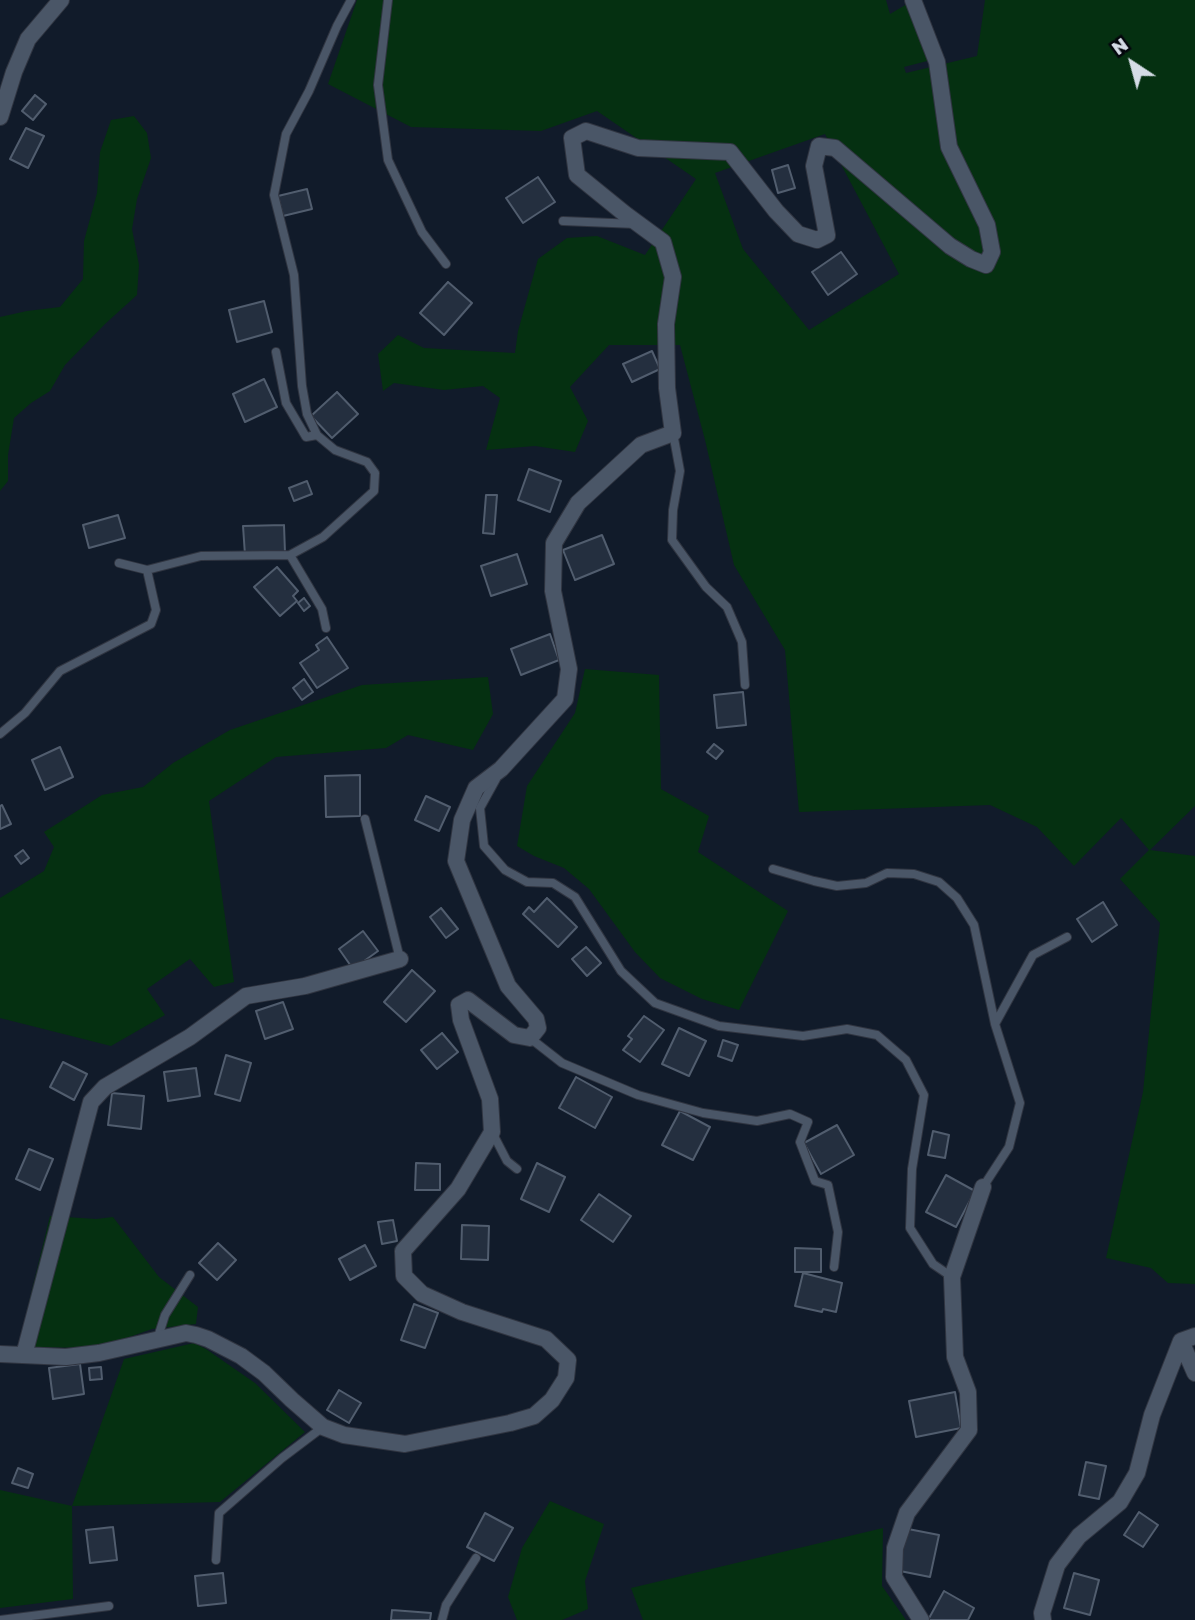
<!DOCTYPE html>
<html>
<head>
<meta charset="utf-8">
<style>
  body { margin:0 }
  #map { position:relative; width:1195px; height:1620px; overflow:hidden; background:#111b2a; font-family:"Golos Text",sans-serif }
  canvas { display:block }
  .north { position:absolute; left:1097px; top:28px; width:70px; height:70px; -webkit-text-stroke:5px #03060c; paint-order:stroke; rotate:324deg; font-size:19px; font-weight:700; line-height:28px; text-align:center; color:#d5dce6 }
  .north::after { content:''; display:block; margin:auto; width:24px; height:32px; background:#d5dce6; clip-path:polygon(50% 0,100% 100%,50% 72%,0 100%) }
</style>
</head>
<body>
<div id="map">
<canvas width="1195" height="1620"></canvas>
<div class="north">N</div>
</div>
<script>
const ctx = document.querySelector('canvas').getContext('2d');
ctx.lineJoin = 'round';
function fill(path, color) { ctx.fillStyle = color; ctx.fill(path, 'evenodd'); }
const toPath = rows => new Path2D(rows.map(r => 'M' + r).join(''));
function strokePath(path, color, width, dash) { ctx.strokeStyle = color; ctx.lineWidth = width; ctx.lineCap = dash ? 'butt' : 'round'; ctx.setLineDash(dash || []); ctx.stroke(path); }
fill(toPath([
  [357,0,886,0,890,14,907,4,931,60,904,67,906,73,977,56,985,0,1195,0,1195,806,1150,850,1195,856,1195,1284,1168,1283,1151,1268,1106,1258,1143,1092,1160,923,1120,879,1149,850,1121,818,1074,866,1037,827,990,805,799,812,785,650,734,565,705,440,680,345,609,345,570,387,588,421,575,452,535,446,486,450,500,398,483,386,444,390,394,383,383,391,378,354,398,335,424,348,515,353,518,331,538,259,567,238,597,236,645,255,696,179,597,111,541,131,411,127,328,84],
  [825,134,899,274,809,330,743,249,715,173],
  [134,116,147,133,151,158,137,199,132,229,139,265,137,295,105,324,65,365,50,391,31,403,14,418,8,455,8,481,0,491,0,317,27,311,60,307,83,279,84,241,97,193,100,152,111,120],
  [585,669,659,675,661,789,709,816,698,852,788,911,739,1010,702,999,660,978,635,952,589,889,564,868,534,856,517,846,527,786,575,713],
  [488,677,493,714,473,750,408,735,386,748,276,757,209,801,234,982,214,987,190,959,147,989,165,1015,111,1046,0,1018,0,898,44,871,54,847,44,832,102,795,143,787,173,763,230,730,362,685],
  [50,1216,96,1219,113,1217,159,1277,198,1307,196,1324,152,1329,98,1348,18,1347],
  [194,1343,206,1349,255,1383,305,1432,220,1502,72,1506,73,1599,0,1608,0,1490,72,1506,124,1359],
  [550,1501,604,1524,585,1581,588,1609,562,1620,517,1620,508,1597,522,1548],
  [883,1528,882,1586,906,1620,643,1620,631,1588]
]), '#053011');
const building = toPath([
  [35,95,46,104,33,120,22,111,35,95],
  [26,128,44,136,28,168,10,159,26,128],
  [788,165,795,188,778,193,772,170,788,165],
  [538,177,555,202,523,223,506,198,538,177],
  [307,189,312,209,283,216,278,196,307,189],
  [841,252,857,274,828,295,812,272,841,252],
  [448,282,472,303,444,335,420,313,448,282],
  [264,301,272,332,237,342,229,310,264,301],
  [652,351,660,369,632,382,623,364,652,351],
  [264,379,277,407,245,422,233,394,264,379],
  [337,392,358,414,332,438,311,416,337,392],
  [529,469,561,481,550,512,518,500,529,469],
  [307,481,312,494,294,501,289,488,307,481],
  [486,495,497,495,494,534,483,533,486,495],
  [118,515,125,538,89,548,83,525,118,515],
  [284,525,285,553,245,555,243,526,284,525],
  [602,535,614,564,575,580,563,550,602,535],
  [517,554,527,584,491,596,481,566,517,554],
  [277,567,298,591,293,596,297,601,280,616,254,587,277,567],
  [304,598,310,606,304,611,298,603,304,598],
  [550,634,559,660,521,675,511,649,550,634],
  [327,637,348,668,317,688,300,663,319,650,316,645,327,637],
  [304,679,313,692,302,700,293,688,304,679],
  [743,692,746,725,717,728,714,695,743,692],
  [714,744,723,751,716,759,707,752,714,744],
  [60,747,73,777,45,790,32,760,60,747],
  [360,775,360,816,326,817,325,776,360,775],
  [426,796,450,807,439,831,415,820,426,796],
  [2,805,11,824,0,829,0,806,2,805],
  [23,850,29,858,21,864,15,856,23,850],
  [547,898,577,927,558,947,523,914,529,907,534,912,547,898],
  [1103,902,1117,925,1092,942,1077,919,1103,902],
  [441,908,458,929,446,938,430,917,441,908],
  [363,931,378,951,353,969,339,949,363,931],
  [586,947,601,963,587,976,572,959,586,947],
  [412,970,435,991,406,1022,384,1002,412,970],
  [283,1002,293,1029,265,1039,256,1011,283,1002],
  [644,1016,664,1030,640,1062,623,1050,632,1039,628,1036,644,1016],
  [679,1028,706,1041,689,1076,662,1064,679,1028],
  [442,1033,458,1052,437,1069,421,1050,442,1033],
  [723,1040,738,1045,732,1061,718,1056,723,1040],
  [226,1055,251,1063,240,1101,215,1094,226,1055],
  [63,1062,87,1074,74,1100,50,1087,63,1062],
  [196,1068,200,1096,168,1101,164,1072,196,1068],
  [576,1077,612,1097,595,1128,559,1108,576,1077],
  [112,1093,144,1096,141,1129,108,1125,112,1093],
  [680,1111,710,1127,693,1160,662,1145,680,1111],
  [837,1125,854,1155,821,1174,804,1143,837,1125],
  [933,1131,949,1135,945,1158,928,1155,933,1131],
  [29,1149,53,1159,40,1190,16,1179,29,1149],
  [416,1163,440,1164,440,1190,415,1190,416,1163],
  [537,1163,565,1177,549,1212,521,1199,537,1163],
  [946,1175,975,1191,956,1227,926,1212,946,1175],
  [599,1194,631,1216,613,1242,581,1220,599,1194],
  [393,1220,397,1241,382,1244,378,1222,393,1220],
  [462,1225,489,1226,488,1260,461,1259,462,1225],
  [218,1243,236,1260,217,1280,199,1263,218,1243],
  [365,1245,376,1266,350,1280,339,1259,365,1245],
  [795,1248,821,1249,821,1272,795,1272,795,1248],
  [803,1273,842,1283,836,1312,823,1309,822,1312,795,1306,803,1273],
  [414,1304,438,1313,425,1348,401,1340,414,1304],
  [80,1364,84,1394,53,1399,49,1368,80,1364],
  [101,1367,102,1379,90,1380,89,1368,101,1367],
  [339,1390,361,1403,349,1423,327,1410,339,1390],
  [955,1392,961,1428,916,1437,909,1401,955,1392],
  [1086,1462,1106,1466,1099,1499,1079,1495,1086,1462],
  [18,1468,33,1474,28,1488,12,1483,18,1468],
  [1139,1512,1158,1525,1143,1547,1124,1535,1139,1512],
  [485,1513,513,1528,494,1561,467,1547,485,1513],
  [113,1527,117,1560,90,1563,86,1530,113,1527],
  [903,1528,939,1535,930,1577,895,1570,903,1528],
  [223,1573,226,1603,198,1606,195,1576,223,1573],
  [1074,1573,1099,1580,1090,1615,1064,1608,1074,1573],
  [944,1591,974,1608,968,1620,928,1620,944,1591],
  [392,1610,431,1613,430,1620,391,1620,392,1610]
]);
fill(building, '#242f3f');
strokePath(building, '#515d6e', 2);
const lane = toPath([
  [388,0,378,85,388,160,422,232,446,264],
  [563,221,636,224],
  [276,352,286,403,306,437,317,435],
  [673,433,680,471,673,510,672,540,706,587,727,607,742,642,745,685],
  [290,555,322,609,326,628],
  [119,563,147,570,201,556,290,555,323,537,374,491,375,473,367,462,335,450,317,435,307,414,302,386,294,275,274,195,286,134,309,91,337,26,351,0],
  [0,734,25,713,60,671,151,624,156,610,147,570],
  [496,779,480,808,484,846,505,870,527,882,553,883,575,897,621,971,655,1003,719,1026,803,1036,847,1029,877,1035,906,1060,924,1095,912,1169,910,1228,933,1264,952,1277],
  [365,819,400,959],
  [773,869,814,881,837,886,866,883,887,873,914,874,939,882,957,898,974,925,995,1024],
  [530,1038,562,1063,638,1095,703,1113,757,1121,790,1114,808,1122,800,1142,815,1181,828,1185,838,1232,834,1267],
  [492,1132,507,1161,517,1169],
  [983,1187,1009,1147,1020,1103,995,1024,1033,955,1067,937],
  [157,1340,165,1315,190,1275],
  [216,1560,219,1513,282,1458,323,1427],
  [0,1620,109,1606],
  [442,1620,446,1605,476,1558]
]);
const street = toPath([
  [0,117,14,72,28,39,61,0],
  [1181,1341,1195,1373],
  [0,1354,66,1357,99,1353,186,1333,196,1335,208,1339,241,1356,264,1373,292,1400,323,1427,344,1435,405,1444,510,1423,534,1416,552,1400,566,1378,568,1360,546,1339,462,1312,422,1294,404,1276,403,1251,458,1189,492,1132,490,1099,461,1020,459,1005,468,1000,514,1035,530,1038,538,1028,536,1019,508,986,456,861,462,820,476,788,501,769,565,699,569,669,553,591,554,543,578,503,641,445,673,433,667,388,666,324,673,277,663,242,625,214,577,175,572,138,586,131,638,148,730,152,776,211,798,234,817,240,827,235,814,166,819,146,835,148,950,246,971,259,986,265,992,252,987,225,949,147,937,62,913,0],
  [24,1355,91,1102,105,1087,190,1037,246,996,305,986,400,959],
  [921,1620,894,1577,895,1548,907,1513,969,1430,968,1392,955,1357,952,1277,983,1187],
  [1043,1620,1042,1613,1057,1565,1079,1536,1120,1502,1137,1473,1152,1415,1181,1341,1195,1336]
]);
strokePath(lane, '#303541', 10);
strokePath(street, '#303541', 18);
strokePath(lane, '#4a5667', 8);
strokePath(street, '#4a5667', 16);
</script>
</body>
</html>
